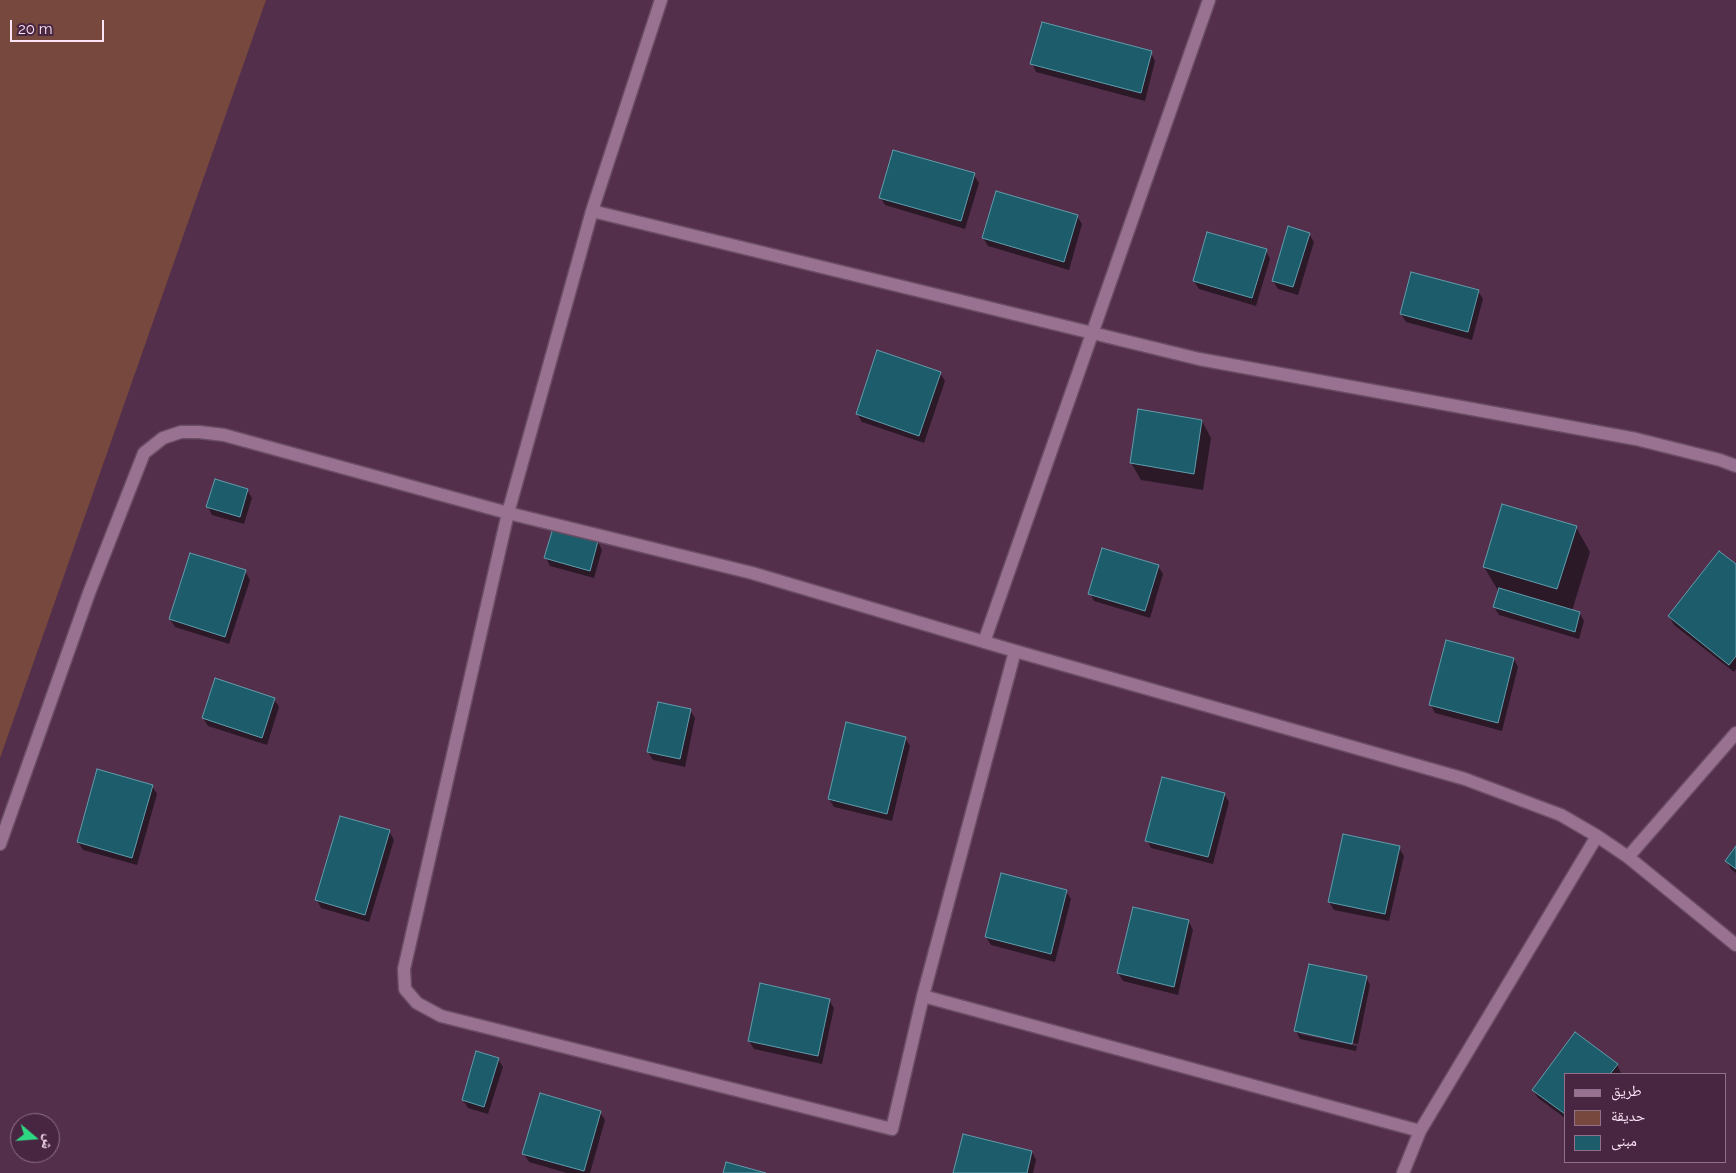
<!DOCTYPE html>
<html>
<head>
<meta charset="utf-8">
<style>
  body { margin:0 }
  #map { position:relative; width:1736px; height:1173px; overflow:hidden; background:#532f4b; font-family:Raleway,"Noto Naskh Arabic",sans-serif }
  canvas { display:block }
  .legend { position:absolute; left:1564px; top:1073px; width:162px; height:90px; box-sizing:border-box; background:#482541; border:1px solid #907189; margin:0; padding:6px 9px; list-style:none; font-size:15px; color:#fbe4f5 }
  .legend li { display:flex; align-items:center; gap:10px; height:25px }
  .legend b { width:25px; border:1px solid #907189 }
  .north { position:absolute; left:10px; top:1113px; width:50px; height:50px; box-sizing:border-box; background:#482541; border:1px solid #907189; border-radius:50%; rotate:108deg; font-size:14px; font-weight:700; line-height:20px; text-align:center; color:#fbe4f5 }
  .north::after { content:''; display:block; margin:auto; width:18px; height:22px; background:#2ed883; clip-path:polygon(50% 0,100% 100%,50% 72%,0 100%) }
  .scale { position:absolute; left:10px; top:20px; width:94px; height:22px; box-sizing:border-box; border:2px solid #fbe4f5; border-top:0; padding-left:6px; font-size:15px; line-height:18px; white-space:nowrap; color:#fbe4f5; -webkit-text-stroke:4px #482541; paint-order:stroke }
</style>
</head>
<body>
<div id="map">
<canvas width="1736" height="1173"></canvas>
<ul class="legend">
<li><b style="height:6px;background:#9a7291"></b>طريق</li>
<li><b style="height:14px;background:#77493e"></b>حديقة</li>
<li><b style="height:14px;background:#1d5d6b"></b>مبنى</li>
</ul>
<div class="north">ش</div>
<div class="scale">20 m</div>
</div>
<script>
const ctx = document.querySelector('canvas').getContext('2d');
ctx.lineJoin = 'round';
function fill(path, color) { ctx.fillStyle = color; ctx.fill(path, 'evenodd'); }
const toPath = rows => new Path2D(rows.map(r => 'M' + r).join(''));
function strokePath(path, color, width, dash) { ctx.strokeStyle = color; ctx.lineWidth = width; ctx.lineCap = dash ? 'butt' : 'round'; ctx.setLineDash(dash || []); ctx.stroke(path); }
fill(toPath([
  [0,0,266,0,0,758]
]), '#77493e');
fill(toPath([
  [1151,53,1155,61,1145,101,1036,72,1032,63],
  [974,175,979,183,965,229,885,205,880,197],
  [1077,216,1082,224,1069,270,988,246,983,238],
  [1309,234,1314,242,1298,295,1278,289,1273,281],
  [1266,251,1270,259,1256,306,1199,289,1194,281],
  [1478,291,1483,299,1472,340,1406,322,1401,314],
  [940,373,945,381,924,443,862,422,857,414],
  [1202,421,1211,438,1203,490,1141,480,1131,463],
  [247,490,252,498,244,524,212,515,208,507],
  [1576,527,1590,552,1572,611,1580,613,1584,621,1579,639,1499,615,1494,607,1499,592,1484,567],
  [598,542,602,550,594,578,550,566,546,558],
  [1158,566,1163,574,1150,618,1094,601,1090,593],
  [1736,566,1736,669,1734,672,1674,625,1669,616],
  [245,571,250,580,229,644,175,627,170,619],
  [1514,659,1518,667,1502,731,1435,713,1431,705],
  [274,699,279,707,267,745,208,726,203,718],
  [690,710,695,718,685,767,653,760,648,752],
  [905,738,910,746,892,821,834,807,829,799],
  [152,786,157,794,137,865,83,850,78,842],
  [1224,794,1229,802,1213,864,1151,848,1147,840],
  [389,831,394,840,369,922,321,908,317,900],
  [1399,848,1404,856,1389,921,1334,910,1329,902],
  [1736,849,1736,873,1731,869,1727,861],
  [1066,891,1071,899,1055,962,991,945,986,937],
  [1134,908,1189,922,1193,930,1178,995,1123,981,1118,973],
  [1366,977,1370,985,1358,1044,1300,1031,1300,1034,1357,1046,1356,1051,1300,1039,1296,1031],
  [829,1000,834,1008,822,1064,754,1049,749,1041],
  [1575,1034,1617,1065,1621,1073,1565,1074,1565,1118,1538,1098,1533,1090],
  [498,1059,503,1067,488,1114,468,1108,463,1100],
  [600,1112,605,1120,590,1173,567,1173,529,1162,524,1154],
  [1032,1152,1036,1160,1033,1173,955,1173]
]), '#0007');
const building = toPath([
  [1042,22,1152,51,1141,93,1030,64,1042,22],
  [893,150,975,173,961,221,879,198,893,150],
  [996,191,1078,215,1064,262,982,238,996,191],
  [1288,226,1310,233,1293,287,1272,281,1288,226],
  [1207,232,1267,249,1252,298,1193,281,1207,232],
  [1411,272,1479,290,1468,332,1400,314,1411,272],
  [877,350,941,372,919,436,856,414,877,350],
  [1138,409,1202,420,1194,474,1130,463,1138,409],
  [215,479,248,489,240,517,206,507,215,479],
  [1502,504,1577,526,1557,589,1483,567,1502,504],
  [553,528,598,541,590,571,544,558,553,528],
  [1102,548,1159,565,1145,611,1088,594,1102,548],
  [1719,551,1736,564,1736,656,1729,665,1668,616,1719,551],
  [190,553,246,570,225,637,169,619,190,553],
  [1499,588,1580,612,1575,632,1493,607,1499,588],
  [1446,640,1514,658,1498,723,1429,705,1446,640],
  [215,678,275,698,262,738,202,718,215,678],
  [658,702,691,709,680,759,647,752,658,702],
  [846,722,906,737,887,814,828,799,846,722],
  [97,769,153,785,132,858,77,842,97,769],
  [1162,777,1225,793,1208,857,1145,841,1162,777],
  [340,816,390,830,365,915,315,900,340,816],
  [1343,834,1400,846,1385,914,1328,902,1343,834],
  [1736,846,1736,869,1725,861,1736,846],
  [1001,873,1067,890,1051,954,985,937,1001,873],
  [1133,907,1189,920,1174,987,1117,973,1133,907],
  [1309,964,1367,976,1352,1044,1294,1031,1309,964],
  [760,983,830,999,818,1056,748,1041,760,983],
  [1575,1032,1618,1064,1610,1074,1565,1074,1565,1114,1532,1090,1575,1032],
  [476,1051,499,1058,484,1107,462,1100,476,1051],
  [540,1093,601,1111,584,1171,522,1154,540,1093],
  [963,1134,1032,1151,1027,1173,953,1173,963,1134],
  [726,1162,766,1173,723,1173,726,1162]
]);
fill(building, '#1d5d6b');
strokePath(building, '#609dac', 1);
const street = toPath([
  [661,0,592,211,508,513,404,969,405,989,417,1003,441,1016,892,1129,923,996,1015,651],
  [592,211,1199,359,1636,439,1720,460,1736,466],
  [984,642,1209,0],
  [0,844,89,593,144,453,163,438,181,432,199,432,224,435,508,513,752,573,1015,651,1465,779,1561,815,1597,836,1628,857,1736,945],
  [1628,857,1736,733],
  [923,996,1420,1131],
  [1403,1173,1420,1131,1597,836]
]);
strokePath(street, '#6a4c64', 15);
strokePath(street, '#9a7291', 12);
</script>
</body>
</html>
